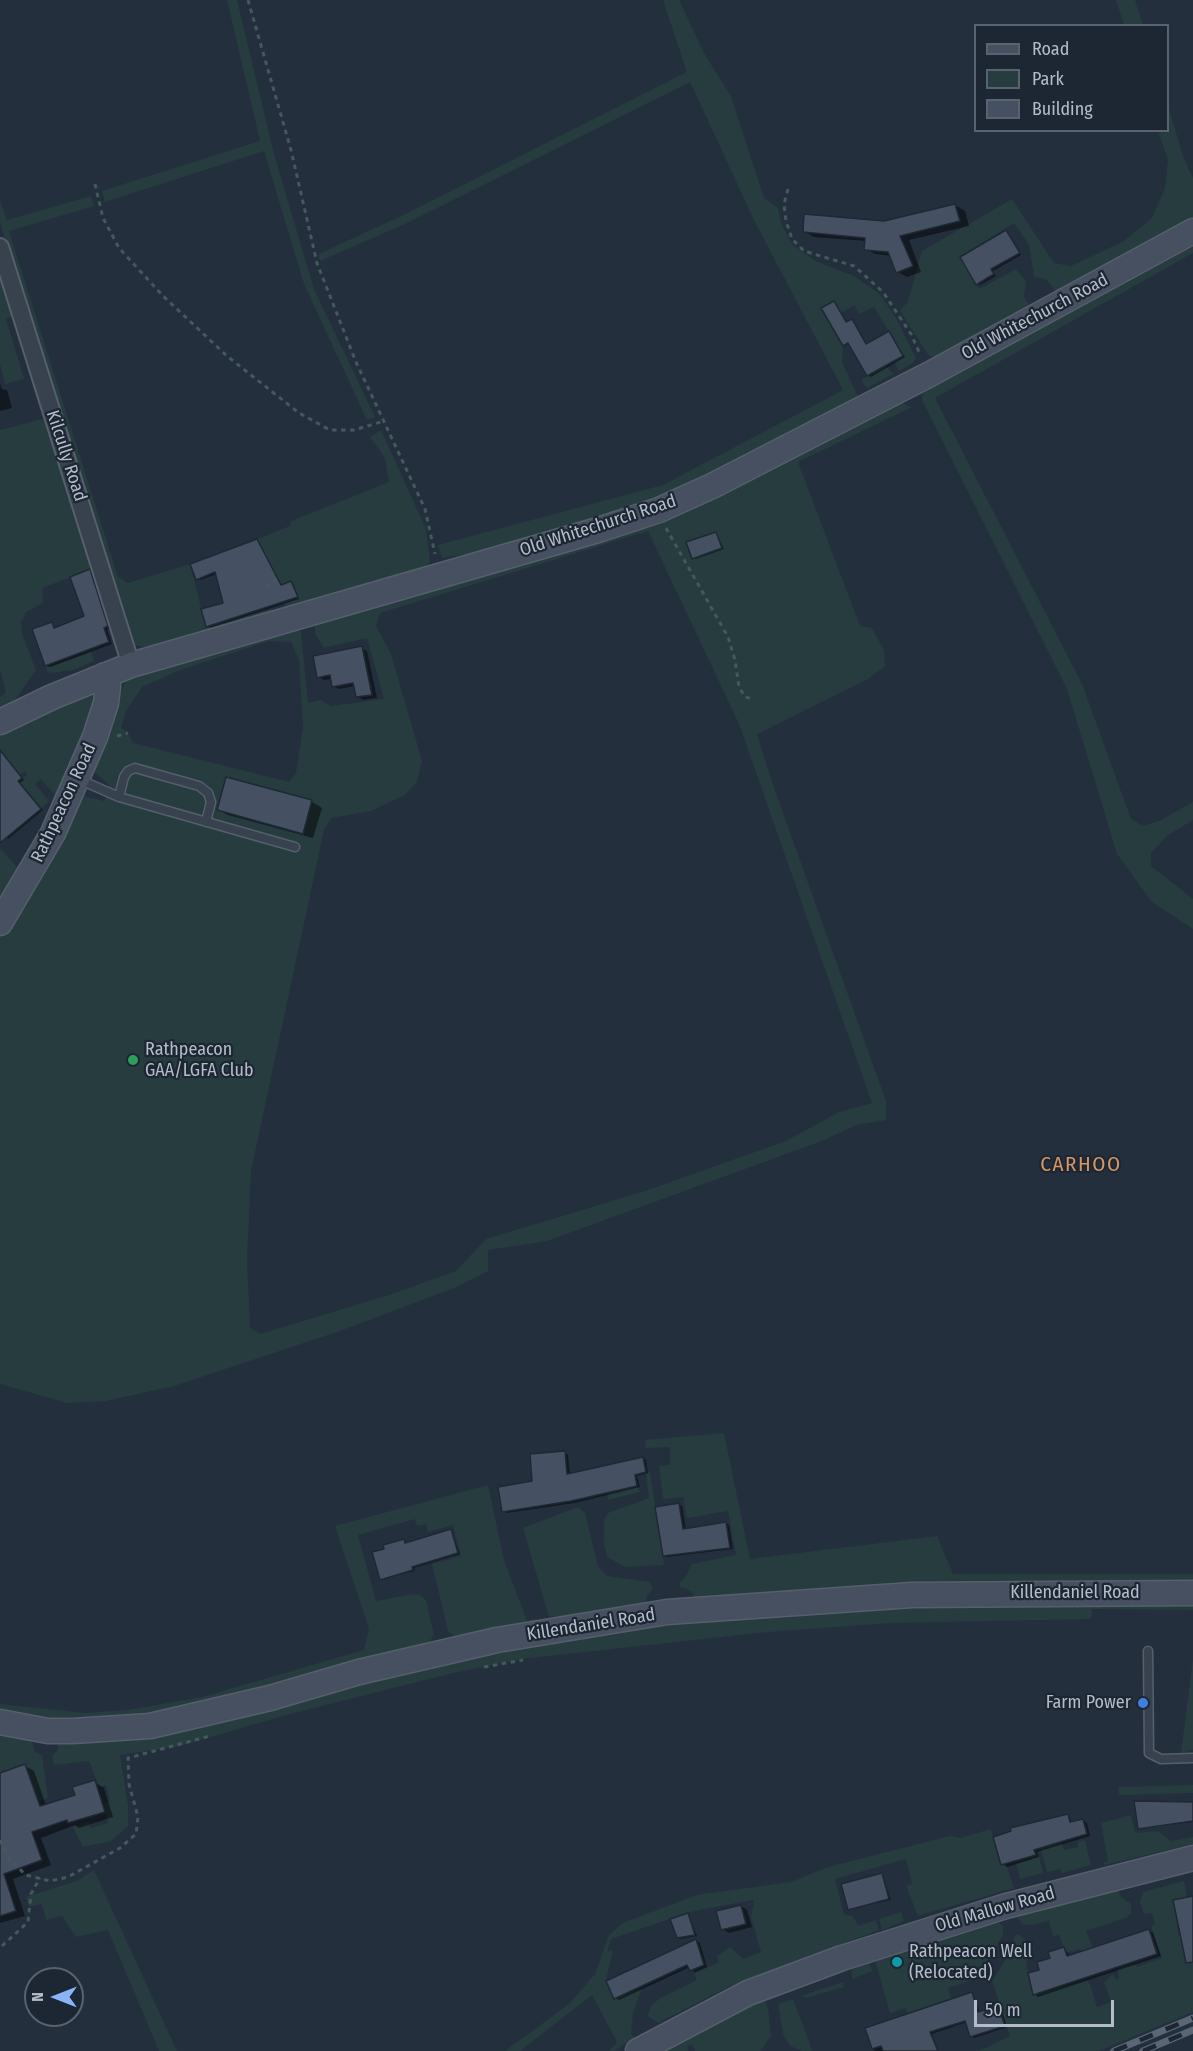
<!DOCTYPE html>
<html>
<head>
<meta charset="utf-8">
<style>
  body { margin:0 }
  #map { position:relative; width:1193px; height:2051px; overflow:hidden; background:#242f3e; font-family:"Fira Sans Condensed",sans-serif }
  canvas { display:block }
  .legend { position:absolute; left:974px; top:24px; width:195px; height:108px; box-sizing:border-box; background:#1d2633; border:2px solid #59626f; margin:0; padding:8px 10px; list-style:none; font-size:18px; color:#b4bcc9 }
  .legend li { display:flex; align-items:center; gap:12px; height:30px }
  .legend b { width:30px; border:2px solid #59626f }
  .north { position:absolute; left:24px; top:1967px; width:60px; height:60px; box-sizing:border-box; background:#1d2633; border:2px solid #59626f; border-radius:50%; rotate:270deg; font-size:16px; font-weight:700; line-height:24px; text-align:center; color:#b4bcc9 }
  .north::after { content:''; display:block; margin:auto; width:21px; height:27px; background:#8ab4f8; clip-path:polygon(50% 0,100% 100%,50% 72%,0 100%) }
  .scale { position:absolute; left:974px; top:2000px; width:140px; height:27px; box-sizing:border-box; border:3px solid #b4bcc9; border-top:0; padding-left:8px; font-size:18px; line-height:21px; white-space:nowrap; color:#b4bcc9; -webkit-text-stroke:4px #1d2633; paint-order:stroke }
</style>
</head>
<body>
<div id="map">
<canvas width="1193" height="2051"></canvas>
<ul class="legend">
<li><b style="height:8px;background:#465061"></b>Road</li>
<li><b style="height:16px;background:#263c3f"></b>Park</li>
<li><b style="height:16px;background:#455162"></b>Building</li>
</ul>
<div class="north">N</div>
<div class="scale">50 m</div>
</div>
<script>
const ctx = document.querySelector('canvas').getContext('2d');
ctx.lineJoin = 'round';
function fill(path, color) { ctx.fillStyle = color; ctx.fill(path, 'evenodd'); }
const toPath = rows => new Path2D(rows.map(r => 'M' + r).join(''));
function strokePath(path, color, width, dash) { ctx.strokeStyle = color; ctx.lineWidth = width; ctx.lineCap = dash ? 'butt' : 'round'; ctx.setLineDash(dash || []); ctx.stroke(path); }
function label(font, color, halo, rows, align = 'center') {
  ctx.font = font + ' "Fira Sans Condensed",sans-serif'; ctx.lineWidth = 4.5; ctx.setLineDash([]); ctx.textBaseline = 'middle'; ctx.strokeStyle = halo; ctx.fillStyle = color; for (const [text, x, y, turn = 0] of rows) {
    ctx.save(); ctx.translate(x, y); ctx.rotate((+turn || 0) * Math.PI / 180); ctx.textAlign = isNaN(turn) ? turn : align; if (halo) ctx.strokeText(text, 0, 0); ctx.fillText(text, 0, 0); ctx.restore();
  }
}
fill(toPath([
  [227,0,237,0,274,154,314,289,375,417,367,420,304,284,264,151,105,202,102,191,260,141],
  [663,0,679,0,705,55,731,96,764,198,778,208,781,223,793,246,818,262,854,276,880,294,896,318,916,358,913,363,899,371,894,361,903,355,874,307,859,314,854,305,841,313,834,301,822,309,843,346,842,362,859,399,655,502,483,552,442,558,438,545,663,485,843,390,754,220,690,82,405,224,320,261,319,254,401,216,687,72],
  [1116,0,1135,0,1143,25,1124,25],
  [1168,106,1184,159,1193,178,1193,221,1058,294,1046,279,1034,277,1029,245,1014,223,960,257,979,289,1016,269,1026,282,1024,296,1029,305,1028,309,942,358,929,356,900,311,908,301,922,251,1012,199,1054,263,1071,266,1124,241,1152,218,1165,188,1168,160,1158,131,1168,130],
  [91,196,94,206,9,231,118,577,128,583,190,564,206,627,271,609,273,613,161,645,142,647,134,644,128,637,119,595,0,223,0,200,7,220],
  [1193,242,1193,253,935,398,1082,684,1131,819,1143,826,1159,821,1193,802,1193,820,1168,835,1151,853,1151,866,1193,899,1193,929,1152,902,1117,854,1067,689,922,400,924,387],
  [0,271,12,316,6,319,24,379,5,384,0,364],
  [885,366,894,374,867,388,861,380],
  [899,402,912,407,798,462,860,626,872,628,884,650,885,666,868,679,757,734,772,782,886,1101,886,1120,856,1125,822,1141,547,1241,488,1250,488,1271,454,1288,340,1331,174,1386,106,1401,67,1403,0,1384,0,935,79,795,104,801,109,785,92,770,122,688,131,675,297,627,301,632,308,703,321,700,331,706,384,699,367,638,324,648,315,634,315,622,572,547],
  [648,531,739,724,872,1103,839,1112,786,1141,645,1191,486,1239,456,1271,389,1295,260,1334,250,1328,247,1260,251,1171,324,830,331,818,371,811,405,795,417,782,422,761,391,654,376,626,380,613],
  [269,641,291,642,299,660,303,727,296,773,289,782,133,743,128,733,121,728,126,711,142,687,180,670],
  [43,419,98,576,95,577,92,569,42,588,43,603,26,612,21,623,22,634,36,670,15,700,0,709,0,697,6,693,0,669,0,430],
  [381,430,426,529,430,562,423,568,287,609,284,603,298,597,291,581,278,586,275,574,257,539,290,526,291,521,389,482,385,458,370,437],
  [91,652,94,661,73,670,48,673,46,668],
  [91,693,97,704,59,800,41,779,35,784,49,801,41,809,25,789,0,797,27,775,25,771,20,775,0,752,0,732],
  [36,836,42,838,0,912,0,848,20,870],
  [724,1433,750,1559,937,1536,953,1574,1193,1574,1193,1583,696,1599,691,1591,680,1587,680,1582,686,1576,692,1564,736,1555,728,1511,687,1518,683,1497,663,1499,659,1466,670,1465,670,1447,646,1448,645,1440],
  [650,1472,664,1565,625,1567,607,1557,604,1543,604,1520,608,1513,649,1498,646,1474],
  [488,1485,504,1560,527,1621,537,1619,539,1624,458,1640,448,1631,432,1564,461,1556,453,1525,428,1532,426,1524,417,1526,415,1519,358,1535,376,1601,413,1594,420,1595,426,1600,434,1635,426,1647,205,1706,88,1723,0,1715,0,1704,85,1713,128,1710,202,1697,364,1650,369,1629,335,1526],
  [637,1486,640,1492,608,1500,607,1493],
  [578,1507,585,1513,598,1566,607,1576,650,1582,653,1588,647,1596,646,1605,558,1619,556,1616,549,1617,523,1528],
  [1193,1602,1193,1610,1092,1609,1091,1619,890,1623,768,1632,521,1659,449,1674,286,1715,180,1746,120,1755,128,1805,128,1826,111,1841,83,1847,73,1827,89,1821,90,1828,108,1823,104,1803,110,1801,106,1785,99,1787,89,1761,54,1765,52,1756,58,1750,58,1741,399,1670,667,1620,853,1605],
  [1193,1659,1193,1750,1181,1753],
  [0,1731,32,1739,34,1751,42,1755,48,1798,34,1803,0,1773],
  [1193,1785,1193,1793,1119,1795,1118,1787],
  [1131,1815,1135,1833,1158,1831,1171,1841,1193,1837,1193,1844,1104,1865,1104,1862,1108,1861,1101,1823],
  [991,1829,1001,1865,1006,1864,1014,1888,918,1916,906,1886,912,1884,906,1859,835,1879,844,1915,853,1916,858,1926,876,1920,879,1930,728,1987,658,2023,647,2016,652,2005,660,1998,697,1980,694,1974,719,1962,717,1956,730,1947,743,1959,761,1952,751,1917,754,1900,693,1911,611,1939,607,1951,613,1950,606,1980,614,1998,642,1988,633,2013,631,2033,634,2038,614,2051,609,2051,617,2042,592,1995,520,2051,505,2051,569,2004,595,1974,609,1935,623,1923,696,1895,791,1882,828,1867,950,1836,960,1838],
  [1085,1840,1091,1865,1062,1873,1061,1869,1047,1872,1039,1843,1061,1842,1064,1850,1078,1847,1078,1842],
  [1039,1856,1043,1873,1020,1879,1016,1863],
  [94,1870,177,2051,159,2051,108,1930,76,1937,62,1916,46,1920,42,1904,29,1907,26,1897,77,1881],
  [1184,1881,1187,1897,1173,1901,1176,1916,1184,1925,1177,1926,1179,1936,1193,1936,1193,2012,1099,2051,979,2051,1010,2036,992,1981,1006,1959,1015,1936,1018,1934,1034,1947,1026,1964,1033,1995,1086,1980,1090,1984,1097,2007,1111,2002,1104,1982,1113,1974,1116,1980,1119,1978,1117,1969,1135,1963,1137,1967,1162,1958,1151,1926,1155,1924,1152,1913,1144,1914,1140,1902,1143,1892],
  [1118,1889,1121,1897,1131,1904,1131,1913,1126,1918,1086,1931,1093,1948,1081,1952,1080,1949,1066,1953,1059,1935,1053,1936,1049,1921,1031,1925,1022,1924,1018,1918,1019,1914],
  [901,1912,904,1921,882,1930,879,1919],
  [995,1920,1003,1926,1003,1935,996,1947,982,1970,970,1981,948,1988,951,1999,928,2006,931,2016,910,2022,906,2008,890,2013,874,1956],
  [868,1958,872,1971,852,1979,852,1969,859,1961],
  [843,1982,844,1987,806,1998,801,1996],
  [763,1998,768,2008,771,2036,760,2051,695,2051,692,2044,687,2046,688,2051,660,2051],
  [793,1999,806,2033,812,2051,802,2051,790,2046,783,2034,778,2004]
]), '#263c3f');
fill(toPath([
  [955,205,965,211,969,226,909,240,921,272,907,277,898,272,891,256,875,254,866,249,866,241,814,237,804,231,884,222],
  [1006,232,1021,255,993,271,996,276,980,285,977,284],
  [834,303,848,323,854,323,867,345,889,333,905,357,871,377,868,375,851,344,844,345],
  [0,383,2,389,7,390,12,408,0,411],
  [716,533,724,549,696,559,693,558],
  [257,540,282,586,293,584,299,599,210,628,208,626,225,604,217,574,200,580,198,579],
  [90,571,93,573,111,628,107,629,112,644,50,667,46,665,52,624,56,628,86,617],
  [362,648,367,651,377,698,363,700,357,696,355,686,339,689,333,686,332,679,324,680,318,677],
  [6,760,24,780,20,783,43,810,8,839,0,830,0,765],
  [227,778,312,802,322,808,313,838,228,815,218,809],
  [565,1453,568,1455,570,1475,643,1458,646,1460,648,1473,637,1476,640,1487,575,1503,507,1513,504,1511],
  [679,1505,682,1506,686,1530,726,1523,729,1525,733,1549,667,1557,664,1555],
  [451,1531,460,1554,414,1568,415,1571,381,1579,386,1550,404,1540,407,1544],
  [25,1766,34,1771,46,1805,77,1796,94,1782,104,1788,113,1817,79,1828,75,1825,41,1838,51,1865,13,1879,25,1916,0,1923,0,1775],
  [1193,1803,1193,1822,1139,1828],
  [1068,1816,1073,1823,1083,1820,1087,1823,1090,1836,1037,1852,1039,1857,1007,1867,1003,1864,1012,1829],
  [882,1875,891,1900,849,1909],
  [741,1906,747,1910,752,1927,729,1933,722,1929],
  [688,1915,697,1936,681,1939,678,1937],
  [1148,1930,1153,1933,1161,1956,1038,1997,1034,1994,1041,1971,1064,1948,1070,1956],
  [696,1940,700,1943,707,1967,695,1972,690,1967,619,2000,615,1998],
  [972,1993,980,2013,1001,2009,1007,2027,974,2038,967,2022,932,2034,938,2051,874,2051,867,2029]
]), '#0007');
const building = toPath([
  [955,204,960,221,900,236,913,266,896,273,888,252,864,250,865,238,803,232,804,214,884,221,955,204],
  [1006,230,1020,253,991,269,994,274,976,285,960,257,1006,230],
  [834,301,846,322,852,319,866,344,889,331,903,356,867,376,848,343,843,346,821,308,834,301],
  [716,532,722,548,692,559,686,542,716,532],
  [257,539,281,585,291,581,298,597,206,627,201,609,223,603,215,572,196,580,190,564,257,539],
  [90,569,108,626,104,628,109,642,45,666,32,629,52,622,54,628,84,616,70,577,90,569],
  [362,646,372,695,356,697,353,683,332,687,330,675,317,678,313,656,362,646],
  [0,750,22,778,18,781,41,809,0,843,0,750],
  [226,777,312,800,303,834,217,810,226,777],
  [565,1451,567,1474,643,1457,646,1472,635,1475,637,1486,571,1501,502,1512,498,1487,532,1481,530,1454,565,1451],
  [679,1503,683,1529,726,1522,730,1548,663,1556,655,1507,679,1503],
  [451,1529,458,1553,412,1567,413,1570,380,1580,372,1552,384,1549,383,1545,404,1539,405,1543,451,1529],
  [25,1764,40,1806,75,1795,72,1787,95,1780,105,1812,68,1823,67,1820,32,1832,42,1860,4,1874,16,1911,0,1916,0,1773,25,1764],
  [1134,1801,1193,1802,1193,1821,1138,1829,1134,1801],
  [1068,1814,1070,1822,1083,1819,1087,1834,1034,1850,1036,1855,1001,1865,993,1837,1011,1831,1010,1828,1068,1814],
  [882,1873,889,1899,848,1910,841,1884,882,1873],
  [1193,1896,1193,1962,1186,1963,1173,1900,1193,1896],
  [741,1905,746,1924,721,1930,716,1911,741,1905],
  [688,1913,695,1935,677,1938,670,1919,688,1913],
  [1149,1929,1157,1954,1033,1995,1028,1973,1039,1970,1037,1962,1050,1958,1048,1952,1064,1947,1067,1956,1149,1929],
  [696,1939,704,1965,690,1971,687,1965,614,1999,606,1981,696,1939],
  [972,1992,978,2012,998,2006,1005,2026,970,2037,965,2021,930,2032,938,2051,883,2051,881,2046,872,2049,865,2028,972,1992]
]);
fill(building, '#455162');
strokePath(building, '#1f2835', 1.5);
const lane = toPath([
  [78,779,119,797,295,847],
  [119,797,124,777,128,771,135,768,199,786,208,793,211,802,206,822],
  [1148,1651,1149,1753,1161,1759,1193,1758]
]);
const street = toPath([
  [0,247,131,665]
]);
const secondary = toPath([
  [0,722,52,697,131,665,598,530,659,510,712,486,930,374,1193,231],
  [0,923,53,833,95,737,106,703,108,686,105,675],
  [0,1722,48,1731,73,1731,150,1726,270,1698,359,1672,497,1640,667,1612,912,1595,1193,1593],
  [638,2051,748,1993,842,1958,1006,1906,1193,1858]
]);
strokePath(lane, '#565f6c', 11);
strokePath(street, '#565f6c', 20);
strokePath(secondary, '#565f6c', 27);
strokePath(toPath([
  [248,0,291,150,317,263,356,362,425,509,435,554],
  [95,184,103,218,119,248,163,296,227,356,299,413,330,430,354,430,384,421],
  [788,189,784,204,786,221,792,239,804,251,854,266,883,292,911,334,920,354],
  [666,528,728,637,735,660,739,687,745,697,754,699],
  [267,587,275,580],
  [117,736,128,733],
  [484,1667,523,1660],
  [0,1840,9,1859,26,1875,50,1881,68,1877,120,1848,136,1834,138,1817,129,1784,128,1758,210,1736],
  [2,1946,28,1922,31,1894,40,1878]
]), '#44595c', 3, [4.5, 4.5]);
strokePath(lane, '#38414e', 8);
strokePath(street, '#38414e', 16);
strokePath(secondary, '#465061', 24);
const rail = toPath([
  [1114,2051,1193,2018],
  [1143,2051,1193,2030]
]);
strokePath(rail, '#5a6575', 7);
strokePath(rail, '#1d2633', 4.5, [14]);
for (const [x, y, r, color] of [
  [133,1060,6,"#2e9e5b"],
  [1143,1703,6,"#3f7fe0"],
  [897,1962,6,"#0f9aa8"]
]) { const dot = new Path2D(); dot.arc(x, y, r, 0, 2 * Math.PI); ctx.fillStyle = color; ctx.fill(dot); strokePath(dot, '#1d2633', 2); }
label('18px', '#b4bcc9', '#1d2633', [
  ["Old Whitechurch Road",1035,317,-28],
  ["Kilcully Road",66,456,72],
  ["Old Whitechurch Road",598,526,-18],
  ["Rathpeacon Road",64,803,-65],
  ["Killendaniel Road",1075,1593],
  ["Killendaniel Road",591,1625,-9],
  ["Old Mallow Road",995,1910,-16]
]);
label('18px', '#b4bcc9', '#1d2633', [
  ["Rathpeacon",145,1050],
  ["GAA/LGFA Club",145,1071],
  ["Farm Power",1131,1703,"right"],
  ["Rathpeacon Well",909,1952],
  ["(Relocated)",909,1973]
], 'left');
ctx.letterSpacing = '1.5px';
label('21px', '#d59563', '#1d2633', [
  ["CARHOO",1081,1165]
]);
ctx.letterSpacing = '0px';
</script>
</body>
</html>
